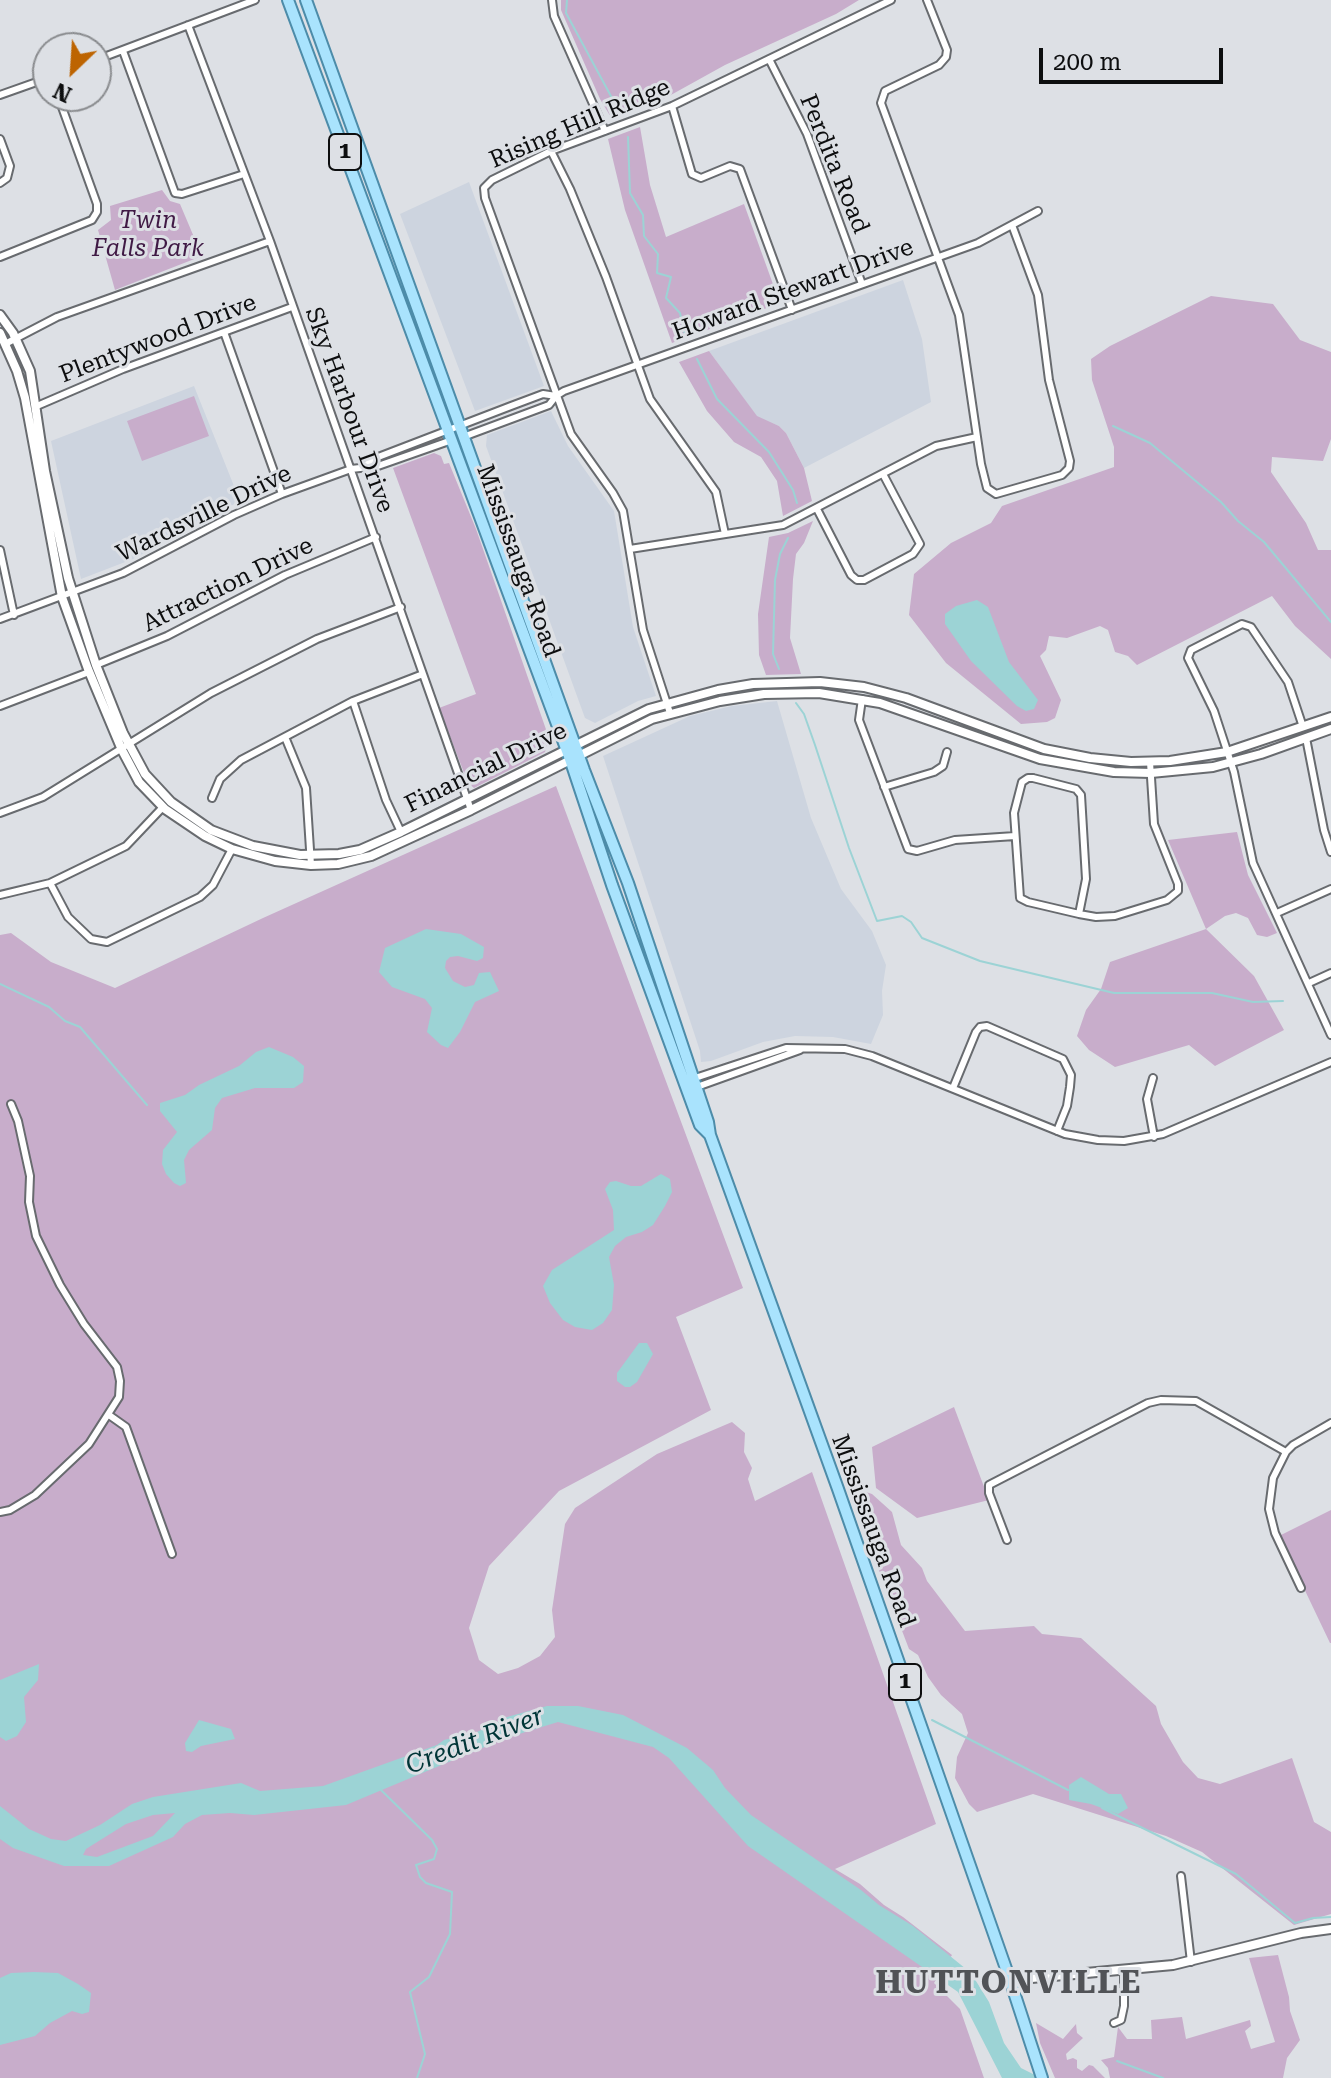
<!DOCTYPE html>
<html>
<head>
<meta charset="utf-8">
<style>
  body { margin:0 }
  #map { position:relative; width:1331px; height:2078px; overflow:hidden; background:#dde0e5; font-family:"Roboto Serif",serif }
  canvas { display:block }
  .north { position:absolute; left:32px; top:32px; width:80px; height:80px; box-sizing:border-box; background:#dde0e5; border:2px solid #8a8c8f; border-radius:50%; rotate:205deg; font-size:22px; font-weight:700; line-height:32px; text-align:center; color:#0d0e0f }
  .north::after { content:''; display:block; margin:auto; width:28px; height:36px; background:#bd6401; clip-path:polygon(50% 0,100% 100%,50% 72%,0 100%) }
  .scale { position:absolute; left:1039px; top:48px; width:184px; height:36px; box-sizing:border-box; border:4px solid #0d0e0f; border-top:0; padding-left:10px; font-size:24px; line-height:28px; white-space:nowrap; color:#0d0e0f; -webkit-text-stroke:6px #dde0e5; paint-order:stroke }
</style>
</head>
<body>
<div id="map">
<canvas width="1331" height="2078"></canvas>
<div class="north">N</div>
<div class="scale">200 m</div>
</div>
<script>
const ctx = document.querySelector('canvas').getContext('2d');
ctx.lineJoin = 'round';
function fill(path, color) { ctx.fillStyle = color; ctx.fill(path, 'evenodd'); }
const toPath = rows => new Path2D(rows.map(r => 'M' + r).join(''));
function strokePath(path, color, width, dash) { ctx.strokeStyle = color; ctx.lineWidth = width; ctx.lineCap = dash ? 'butt' : 'round'; ctx.setLineDash(dash || []); ctx.stroke(path); }
function label(font, color, halo, rows, align = 'center') {
  ctx.font = font + ' "Roboto Serif",serif'; ctx.lineWidth = 6; ctx.setLineDash([]); ctx.textBaseline = 'middle'; ctx.strokeStyle = halo; ctx.fillStyle = color; for (const [text, x, y, turn = 0] of rows) {
    ctx.save(); ctx.translate(x, y); ctx.rotate((+turn || 0) * Math.PI / 180); ctx.textAlign = isNaN(turn) ? turn : align; if (halo) ctx.strokeText(text, 0, 0); ctx.fillText(text, 0, 0); ctx.restore();
  }
}
fill(toPath([
  [469,182,544,386,475,411,400,214],
  [903,280,922,339,931,402,804,468,786,433,779,426,757,417,709,351],
  [194,386,240,501,133,559,81,579,51,441],
  [551,411,568,446,614,511,633,627,656,696,638,701,595,723,585,718,486,446,487,435],
  [777,701,811,818,841,889,872,931,886,965,882,991,883,1015,871,1044,833,1037,795,1036,763,1042,711,1061,701,1062,700,1051,603,756,690,716,732,706]
]), '#cdd4df');
fill(toPath([
  [561,0,859,0,836,14,725,65,660,101,612,119,600,99,561,10],
  [640,127,650,185,666,237,744,204,778,298,775,305,672,343,625,210,608,139],
  [162,190,170,201,180,204,202,256,115,290,98,230,111,220,110,206],
  [1211,296,1273,304,1300,340,1331,352,1331,439,1323,461,1272,457,1271,472,1306,523,1318,550,1331,550,1331,659,1295,626,1272,596,1137,665,1128,656,1115,652,1108,630,1100,626,1067,638,1049,636,1046,650,1040,656,1061,700,1055,718,1047,722,1021,724,946,663,909,615,914,574,951,543,991,523,1002,506,1114,467,1114,447,1092,380,1091,359,1110,346],
  [709,351,757,416,779,426,786,433,804,468,812,501,783,516,777,481,761,457,734,442,707,411,679,362],
  [194,396,209,436,142,461,127,421],
  [434,453,441,456,444,464,449,463,476,529,549,738,545,752,474,788,468,783,439,708,476,694,393,468],
  [813,521,804,543,796,554,793,579,790,638,801,674,766,675,759,655,758,614,769,537,788,533],
  [556,786,743,1288,676,1317,711,1410,559,1491,489,1566,469,1628,479,1660,498,1674,518,1668,540,1656,555,1637,552,1610,565,1524,575,1508,657,1454,732,1422,745,1433,744,1452,752,1468,748,1479,755,1501,812,1472,936,1824,835,1869,860,1884,884,1905,903,1917,952,1955,934,1983,960,2009,984,2078,0,2078,0,935,11,933,51,962,115,988,263,918],
  [1237,832,1248,875,1277,933,1267,937,1257,935,1248,918,1236,913,1225,916,1206,929,1254,976,1284,1030,1215,1066,1189,1045,1115,1067,1089,1050,1077,1036,1086,1010,1101,989,1110,962,1206,929,1168,840],
  [954,1407,989,1500,917,1518,876,1488,872,1447],
  [854,1488,872,1494,892,1512,901,1545,922,1568,927,1581,965,1631,1034,1626,1042,1634,1081,1638,1156,1706,1161,1724,1183,1762,1198,1778,1220,1784,1292,1758,1314,1822,1331,1832,1331,1914,1294,1925,1202,1852,1166,1836,1033,1794,977,1812,969,1804,955,1778,957,1757,968,1733,962,1714,941,1695,928,1677,918,1655,909,1649,870,1547,867,1529,854,1498],
  [1331,1510,1331,1643,1330,1643,1279,1536],
  [1278,1955,1289,1997,1290,2011,1300,2040,1287,2058,1283,2078,1110,2078,1108,2068,1101,2060,1114,2057,1118,2027,1127,2039,1152,2039,1151,2020,1182,2017,1186,2039,1250,2020,1251,2026,1245,2031,1251,2049,1275,2042,1249,1958],
  [1036,2023,1063,2039,1076,2024,1077,2033,1083,2038,1066,2054,1067,2060,1073,2058,1077,2060,1077,2068,1082,2071,1089,2065,1093,2066,1105,2078,1055,2078,1040,2043]
]), '#c8adcb');
fill(toPath([
  [977,600,988,607,1009,662,1038,700,1034,709,1026,711,1017,706,971,661,945,624,945,614,956,606],
  [426,929,461,934,484,947,483,958,477,961,458,956,450,957,446,961,445,968,453,981,465,987,474,985,479,973,490,972,499,991,475,1002,460,1032,448,1048,441,1045,427,1032,432,1008,425,999,392,987,379,972,385,948],
  [269,1047,293,1057,304,1066,303,1082,294,1088,255,1088,222,1098,215,1108,212,1130,189,1150,184,1160,186,1183,180,1186,174,1183,166,1174,162,1164,163,1150,177,1132,160,1111,160,1103,185,1095,199,1085,239,1066,256,1052],
  [661,1174,670,1179,672,1192,665,1206,653,1225,642,1232,626,1237,615,1246,609,1257,614,1285,612,1310,603,1323,592,1330,575,1327,563,1320,550,1303,543,1286,552,1270,614,1230,613,1210,605,1189,610,1182,616,1181,631,1186,641,1186],
  [639,1343,647,1343,653,1354,637,1382,630,1387,625,1387,617,1381,617,1373],
  [39,1664,38,1680,24,1697,26,1722,17,1736,6,1741,0,1737,0,1680],
  [547,1706,578,1706,623,1715,687,1748,713,1770,725,1788,751,1815,861,1890,879,1905,913,1926,971,1973,989,2002,1004,2043,1021,2068,1041,2078,1002,2078,958,1992,748,1846,669,1758,653,1747,558,1722,506,1738,346,1805,254,1815,230,1813,202,1815,185,1824,173,1837,109,1866,64,1866,13,1848,0,1839,0,1806,29,1829,51,1839,66,1841,100,1825,132,1804,153,1797,241,1783,260,1791,323,1786,437,1745,444,1740,477,1732,507,1717],
  [175,1813,153,1836,97,1857,83,1855,86,1849,126,1824,153,1815],
  [199,1720,231,1729,235,1739,201,1746,192,1752,186,1751,185,1743],
  [1081,1777,1109,1794,1121,1794,1128,1808,1118,1814,1091,1804,1069,1800,1069,1785],
  [34,1972,58,1973,78,1984,91,1993,89,2012,82,2014,72,2011,50,2023,35,2036,0,2045,0,1978,11,1973]
]), '#9cd3d5');
strokePath(toPath([
  [567,0,566,13,619,111],
  [628,137,630,193,643,215,644,236,658,254,657,273,671,277,666,298,680,313,685,335],
  [697,359,717,399,769,452,793,490,797,503],
  [1113,426,1150,443,1221,502,1238,521,1264,542,1331,622],
  [779,669,773,654,775,580,780,554,788,538],
  [796,703,804,714,815,745,849,848,877,921,902,916,911,922,922,938,980,961,1114,993,1212,993,1253,1002,1283,1001],
  [0,984,49,1007,65,1021,80,1027,147,1105],
  [932,1720,1068,1790],
  [380,1789,432,1840,437,1849,434,1859,416,1865,420,1877,426,1883,452,1892,450,1934,429,1977,410,1992,425,2054,417,2078],
  [1102,1808,1236,1874,1295,1923,1313,1918,1331,1917],
  [1117,2061,1163,2078]
]), '#9cd3d5', 2);
const minor = toPath([
  [552,0,554,16,605,131],
  [927,0,947,50,946,57,939,65,885,91,881,103,959,315,981,464,987,488,996,494,1062,475,1069,468,1070,461,1049,380,1038,295,1012,225],
  [188,25,270,241,471,810],
  [123,51,175,193,182,194,244,174],
  [769,59,807,134,862,284],
  [96,60,255,0],
  [0,95,48,78],
  [672,106,692,174,701,178,730,166,740,169,792,310],
  [0,139,10,166,7,178,0,183],
  [551,151,570,189,606,277,650,399,716,492,725,534],
  [0,257,92,220,97,212,97,204,58,96],
  [224,332,282,494],
  [7,343,57,317,270,241],
  [37,406,123,369,292,307],
  [463,437,549,405,556,396,564,391,978,243,1038,211],
  [363,467,373,459,511,406,543,394,556,396],
  [817,509,851,575,857,580,864,580,913,554,920,544,883,474],
  [630,549,783,525,936,446,977,437],
  [0,550,14,615],
  [0,619,123,573,234,515,282,494,351,469,378,466,452,440],
  [96,665,167,636,285,575,376,537],
  [862,699,859,720,908,849,917,851,955,840,1015,836],
  [353,701,386,800,401,832],
  [0,706,89,672],
  [670,713,643,630,623,511,613,493,571,434,485,198,484,188,492,180,551,151,672,106,891,0],
  [1303,727,1288,682,1251,627,1242,624,1191,650,1188,658,1214,711,1234,772,1253,863,1331,1035],
  [285,737,306,788,311,865],
  [1306,738,1324,830,1331,852],
  [1033,778,1076,789,1081,795,1086,879,1079,914,1028,902,1020,898,1014,813,1022,782,1028,778,1033,778],
  [884,787,934,772,943,766,947,752],
  [212,798,220,779,241,760,353,701,423,674],
  [0,813,43,797,211,693,317,639,401,607],
  [50,883,68,917,91,939,107,942,200,897,213,885,232,849],
  [0,895,50,883,126,846,163,807],
  [1277,913,1331,889],
  [1079,914,1096,917,1115,916,1167,900,1178,891,1178,884,1154,824,1150,762],
  [1309,983,1331,973],
  [1153,1078,1147,1099,1154,1137],
  [692,1079,786,1048,845,1049,872,1056,1065,1134,1098,1140,1124,1141,1163,1134,1331,1062],
  [694,1088,800,1050],
  [953,1088,976,1032,980,1027,987,1026,1063,1059,1071,1075,1070,1087,1067,1106,1057,1131],
  [109,1415,126,1427,172,1554],
  [0,1512,10,1510,35,1495,89,1444,119,1397,120,1381,117,1367,84,1324,60,1285,36,1236,29,1202,30,1176,18,1121,11,1104],
  [1007,1540,989,1493,989,1485,1148,1403,1161,1400,1196,1401,1286,1452],
  [1301,1588,1275,1533,1269,1509,1273,1478,1286,1452,1293,1445,1331,1423],
  [1181,1876,1191,1962],
  [1114,2023,1121,2020,1124,2006,1124,1969]
]);
const tertiary = toPath([
  [0,315,13,333,30,371,45,471,68,578,96,665,123,733,145,774,171,802,211,830,253,846,300,855,339,854,360,850,401,832,649,709,718,690,753,684,820,682,864,687,906,698,1044,749,1090,758,1131,762,1170,761,1227,752,1331,717],
  [0,333,17,371,25,398,62,597,88,669,122,750,139,782,165,809,205,836,232,849,275,861,311,865,338,864,371,856,471,810,652,719,720,701,764,694,819,693,880,703,1040,759,1114,772,1151,773,1213,767,1261,754,1331,729],
  [1010,1980,1173,1965,1301,1933,1331,1929]
]);
const primary = toPath([
  [288,0,570,759,612,885,700,1125,710,1135],
  [306,0,584,770,628,883,708,1122,710,1135,838,1489,1010,1980,1042,2078]
]);
strokePath(minor, '#686b6f', 10);
strokePath(tertiary, '#686b6f', 12);
strokePath(primary, '#4d8ca9', 14);
strokePath(minor, '#fff', 6);
strokePath(tertiary, '#fff', 8);
strokePath(primary, '#a9e3fd', 10);
for (const [x, y, w] of [
  [345,152,32],
  [905,1682,32]
]) { const box = new Path2D(); box.roundRect(x - w / 2, y - 18, w, 36, 6); ctx.fillStyle = '#dde0e5'; ctx.fill(box); strokePath(box, '#0d0e0f', 2); }
label('bold 22px', '#0d0e0f', null, [
  ["1",345,152],
  ["1",905,1682]
]);
label('24px', '#0d0e0f', '#dde0e5', [
  ["Rising Hill Ridge",580,124,-23],
  ["Perdita Road",834,164,68],
  ["Howard Stewart Drive",793,290,-20],
  ["Plentywood Drive",158,339,-21],
  ["Sky Harbour Drive",349,410,70],
  ["Wardsville Drive",204,514,-26],
  ["Mississauga Road",518,561,70],
  ["Attraction Drive",228,585,-26],
  ["Financial Drive",486,768,-26],
  ["Mississauga Road",873,1531,70]
]);
label('italic 24px', '#401a45', '#dde0e5', [
  ["Twin",148,221],
  ["Falls Park",148,249]
]);
label('italic 26px', '#003537', '#dde0e5', [
  ["Credit River",475,1741,-21]
]);
ctx.letterSpacing = '2px';
label('bold 32px', '#515357', '#dde0e5', [
  ["HUTTONVILLE",1009,1984]
]);
ctx.letterSpacing = '0px';
</script>
</body>
</html>
